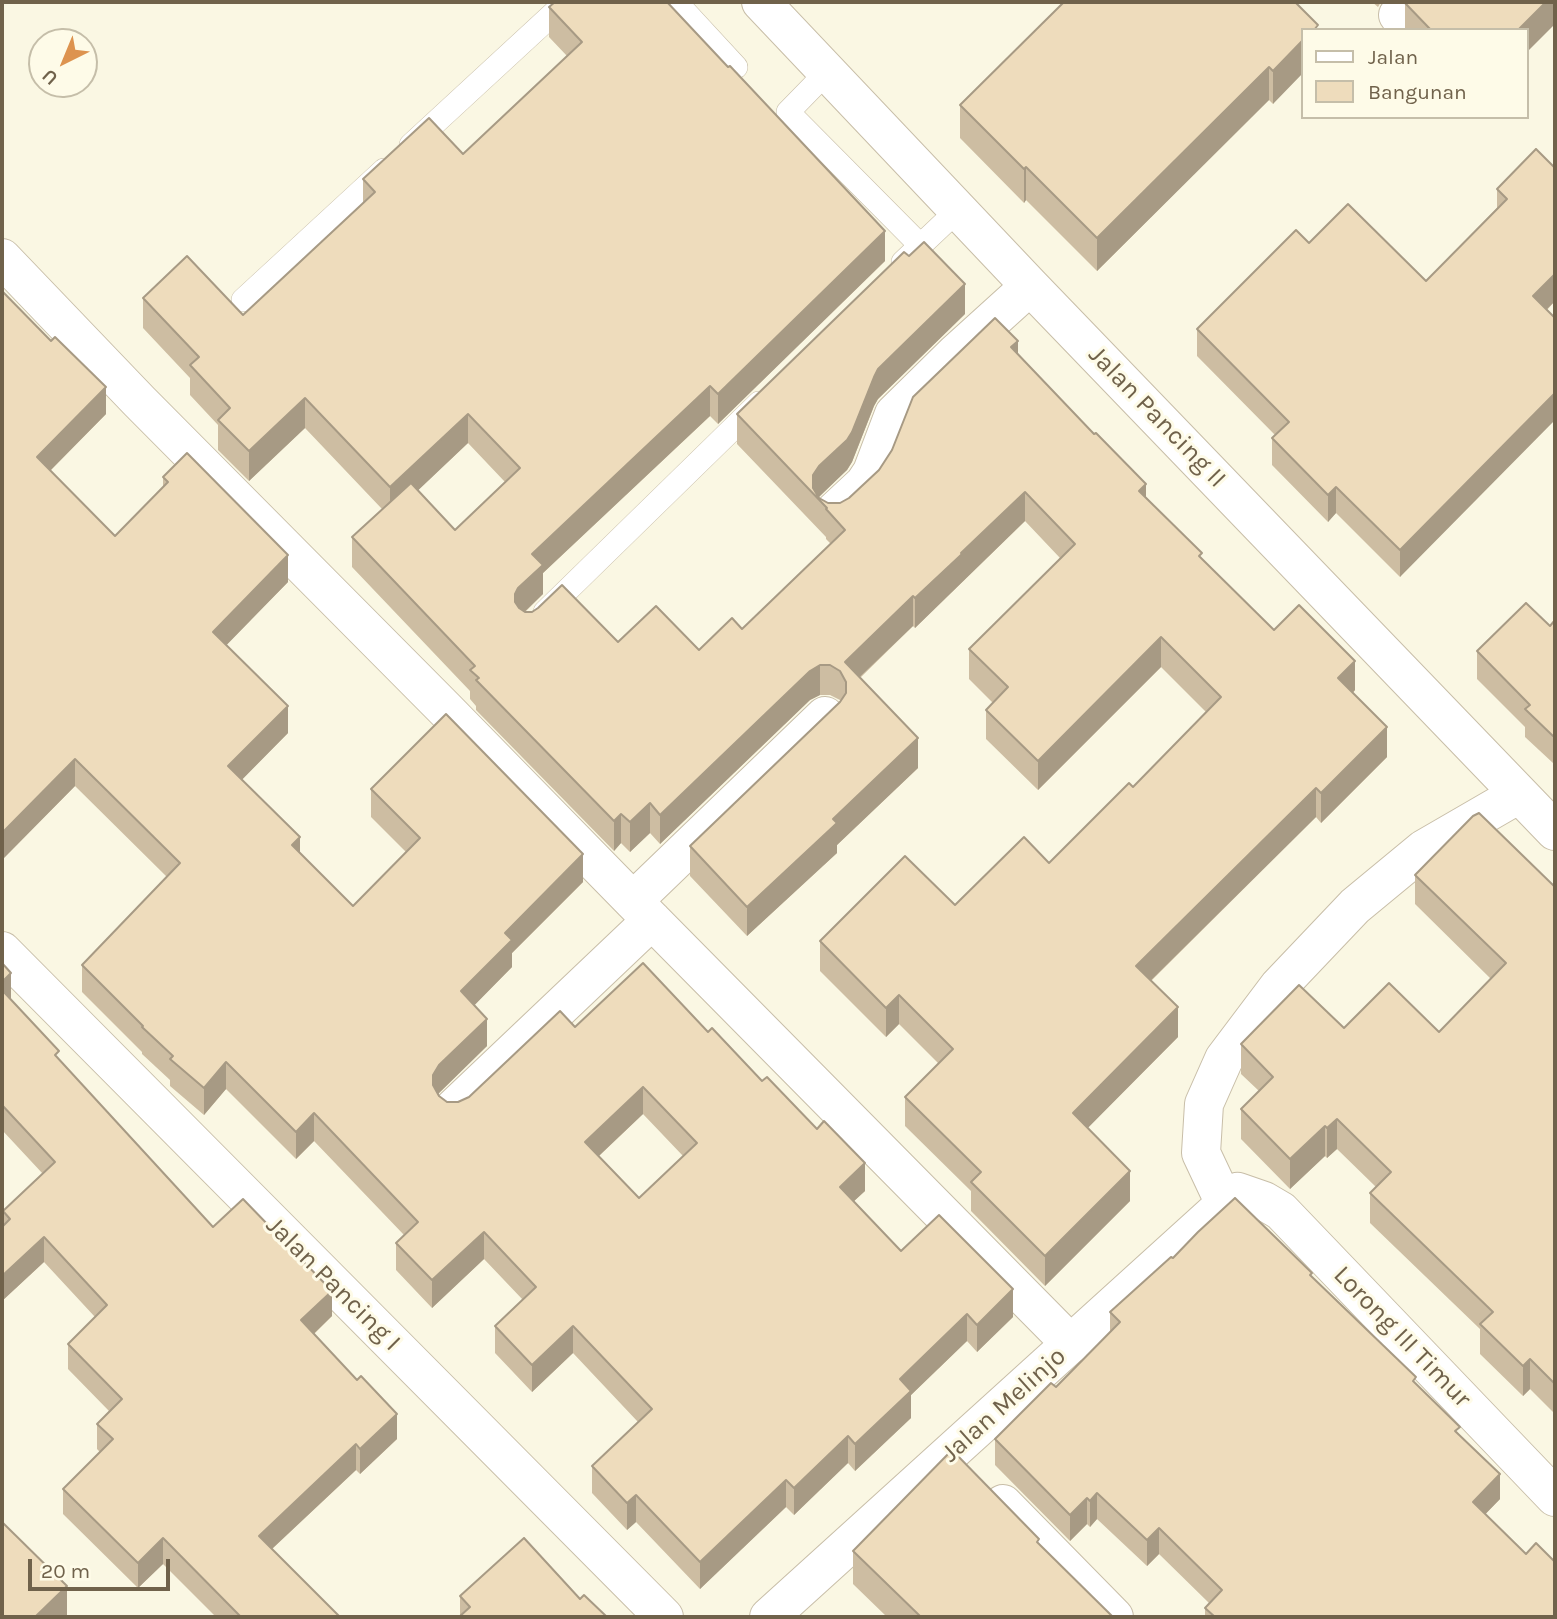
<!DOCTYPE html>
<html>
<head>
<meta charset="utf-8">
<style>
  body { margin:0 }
  #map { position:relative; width:1557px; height:1619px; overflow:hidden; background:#faf7e3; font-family:Karla,sans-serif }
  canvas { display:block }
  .frame { position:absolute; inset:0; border:4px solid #70624b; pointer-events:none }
  .legend { position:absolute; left:1301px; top:28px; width:228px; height:91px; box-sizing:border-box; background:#fefbe8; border:2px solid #c5bea9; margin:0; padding:9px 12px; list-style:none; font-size:21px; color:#70624b }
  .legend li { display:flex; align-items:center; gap:14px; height:35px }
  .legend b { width:35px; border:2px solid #c5bea9 }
  .north { position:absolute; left:28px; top:28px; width:70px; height:70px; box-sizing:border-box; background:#fefbe8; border:2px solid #c5bea9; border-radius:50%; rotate:223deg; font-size:19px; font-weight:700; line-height:28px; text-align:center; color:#70624b }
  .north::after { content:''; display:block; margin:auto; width:24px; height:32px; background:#dd934f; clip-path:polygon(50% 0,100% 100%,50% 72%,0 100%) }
  .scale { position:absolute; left:28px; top:1559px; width:142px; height:32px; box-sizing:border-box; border:4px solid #70624b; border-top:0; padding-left:9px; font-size:21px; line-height:24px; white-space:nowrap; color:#70624b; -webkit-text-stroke:5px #fefbe8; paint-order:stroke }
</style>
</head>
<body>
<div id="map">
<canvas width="1557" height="1619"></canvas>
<div class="frame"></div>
<ul class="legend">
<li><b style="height:9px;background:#fff"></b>Jalan</li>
<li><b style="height:19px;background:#eedcbc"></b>Bangunan</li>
</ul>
<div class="north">U</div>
<div class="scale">20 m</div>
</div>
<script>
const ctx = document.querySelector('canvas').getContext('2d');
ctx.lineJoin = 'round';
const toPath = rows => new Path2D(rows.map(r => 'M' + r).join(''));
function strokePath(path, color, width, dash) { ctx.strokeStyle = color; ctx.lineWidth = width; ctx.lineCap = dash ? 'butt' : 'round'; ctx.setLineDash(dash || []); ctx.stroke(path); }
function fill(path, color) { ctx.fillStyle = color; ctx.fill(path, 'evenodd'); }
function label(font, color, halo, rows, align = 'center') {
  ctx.font = font + ' Karla,sans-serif'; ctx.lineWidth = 6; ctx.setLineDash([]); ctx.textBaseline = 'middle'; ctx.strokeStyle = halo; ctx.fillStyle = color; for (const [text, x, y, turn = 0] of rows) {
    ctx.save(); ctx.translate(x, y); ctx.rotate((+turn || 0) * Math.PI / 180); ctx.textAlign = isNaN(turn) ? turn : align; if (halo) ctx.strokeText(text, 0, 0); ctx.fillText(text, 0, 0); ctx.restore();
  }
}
const service = toPath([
  [676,2,736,67],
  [827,72,788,112,920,245],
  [411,145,566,2],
  [903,262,959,209],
  [243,300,384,170],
  [545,612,759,403]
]);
const minor = toPath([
  [761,2,1030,286,1555,831],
  [1398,15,1413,2],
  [2,258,139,401,446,710,633,901,1071,1344],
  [834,512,864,484,872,472,894,414,956,353,1030,286],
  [633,901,825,716],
  [2,951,664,1617],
  [454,1108,652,920],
  [1225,1204,1201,1153,1204,1104,1224,1059,1279,986,1355,906,1424,849,1519,794],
  [1003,1504,1114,1617],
  [769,1617,1238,1192,1264,1201,1281,1211,1555,1497]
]);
strokePath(service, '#c8bea8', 24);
strokePath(minor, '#c8bea8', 40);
strokePath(service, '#fff', 23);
strokePath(minor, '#fff', 38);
fill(toPath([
  [1372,2,1381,2,1378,7],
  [1405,3,1527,30,1405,30],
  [549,7,885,261,718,424,710,416,543,573,543,594,525,612,618,642,699,650,742,629,831,544,826,539,826,537,737,444,737,414,965,314,878,399,874,406,852,462,847,470,818,497,828,503,840,503,849,498,1018,354,1202,559,1274,630,1355,690,1353,693,1387,757,1321,823,1316,817,1151,981,1178,1037,1087,1128,1130,1201,1045,1286,971,1211,971,1191,905,1126,905,1097,939,1064,899,1024,886,1037,820,971,820,941,955,905,1049,863,1133,787,1206,712,1161,667,1038,790,986,739,986,710,993,703,969,679,969,649,1060,558,1025,521,915,628,913,626,860,678,918,768,837,845,837,853,747,936,690,876,690,846,841,701,840,700,830,695,820,695,810,700,660,844,650,833,630,852,621,843,614,851,476,710,476,706,470,699,470,691,352,567,352,537,382,509,305,428,249,481,218,450,218,425,190,395,190,378,143,328,143,298,243,315,363,203,363,179,463,154,567,56,549,37],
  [468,443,505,482,455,530,418,490],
  [1318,30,1273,104,1269,100,1097,271,1026,200,1024,203,960,138,960,105],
  [1536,149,1555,301,1547,310,1400,577,1336,513,1328,522,1272,465,1272,438,1275,435,1197,356,1197,329,1309,243,1426,281,1497,208,1497,189],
  [2,291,106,414,50,471,115,536,163,487,163,477,288,582,226,645,288,733,241,780,300,853,353,906,406,852,371,817,371,789,583,882,512,953,512,967,474,1005,487,1046,439,1093,438,1094,439,1096,447,1102,458,1102,469,1097,575,1027,708,1032,865,1191,854,1201,901,1251,1013,1317,977,1352,967,1341,911,1395,911,1418,855,1471,848,1463,794,1515,786,1507,700,1589,636,1522,627,1530,592,1493,592,1466,638,1422,573,1353,532,1392,495,1353,495,1326,523,1300,484,1259,432,1308,396,1270,396,1243,404,1235,314,1141,296,1159,226,1089,204,1115,170,1086,170,1080,142,1054,142,1052,82,992,82,965,167,877,75,786,2,860],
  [643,1114,683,1156,639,1198,599,1156],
  [1555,620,1553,763,1525,737,1525,727,1477,679,1477,651,1550,626],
  [1415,875,1555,887,1555,1414,1530,1389,1523,1396,1480,1354,1480,1329,1370,1223,1370,1193,1376,1187,1337,1149,1327,1158,1325,1156,1290,1189,1241,1139,1241,1109,1259,1091,1241,1074,1241,1044,1344,1028,1439,1032,1491,979,1415,904],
  [2,963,11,999,10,999,59,1060,213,1227,332,1316,314,1334,397,1439,360,1474,356,1470,272,1549,340,1617,216,1617,163,1564,138,1588,63,1514,63,1489,100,1452,97,1449,97,1424,109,1411,68,1369,68,1344,95,1317,44,1262,2,1301,3,1211,43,1174,2,1130],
  [1173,1258,1312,1277,1416,1384,1460,1435,1500,1499,1485,1514,1555,1617,1205,1617,1205,1608,1209,1603,1159,1554,1147,1566,1097,1519,1090,1527,1087,1524,1070,1541,995,1465,995,1439,1056,1387,1110,1332,1110,1312],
  [1039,1545,1113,1617,887,1617,853,1584,853,1551],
  [460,1596,580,1599,460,1616]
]), '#cdbda2');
fill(toPath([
  [1546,2,1555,2,1555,24,1527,52,1527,30,1518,30],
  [1303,40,1303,73,1273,104,1273,71],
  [1269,67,1269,100,1097,271,1097,238],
  [1026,167,1026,200,1024,203,1024,169],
  [885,231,885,261,718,424,718,394],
  [1555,274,1555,301,1533,323,1533,296],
  [965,284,965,314,878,399,874,406,852,462,847,470,818,498,813,494,813,475,878,369],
  [1018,341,1018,370,1011,347],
  [710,386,710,416,543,573,543,594,518,618,515,624,515,594,532,554],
  [106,387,106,414,37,484,37,457],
  [1555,393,1555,420,1400,577,1400,550],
  [305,398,305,428,249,481,249,451],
  [468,414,468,443,390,517,390,487],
  [1146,484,1146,514,1139,491],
  [1336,487,1336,513,1328,522,1328,495],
  [1025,492,1025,521,915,628,915,598],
  [288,555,288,582,213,659,213,632],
  [913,596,913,626,846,690,845,662],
  [1161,637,1161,667,1038,790,1038,761],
  [1355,661,1355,690,1338,708,1338,678],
  [820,665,820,695,810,700,660,844,660,815,810,671],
  [288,706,288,733,228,794,228,766],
  [1387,727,1387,757,1321,823,1321,793],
  [1555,733,1555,760,1553,763,1553,736],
  [918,738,918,768,837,845,837,853,747,936,747,907,833,819],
  [75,759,75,786,2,860,2,833],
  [1316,788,1316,817,1136,995,1136,966],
  [650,803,650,833,630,852,630,822],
  [621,814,621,843,614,851,614,821],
  [300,837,300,865,292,845],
  [583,854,583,882,512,953,512,967,461,1019,461,991,505,933],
  [11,973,11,999,2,1008,2,982],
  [899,995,899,1024,886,1037,886,1008],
  [1178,1007,1178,1037,1073,1143,1073,1113],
  [487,1019,487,1046,439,1093,433,1102,433,1075,439,1065],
  [226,1062,226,1089,204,1115,204,1088],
  [643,1087,643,1114,585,1169,585,1142],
  [314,1113,314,1141,296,1159,296,1132],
  [1337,1119,1337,1149,1327,1158,1327,1128],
  [1325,1126,1325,1156,1290,1189,1290,1159],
  [865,1163,865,1191,840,1214,840,1187],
  [1130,1171,1130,1201,1045,1286,1045,1256],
  [484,1232,484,1259,432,1308,432,1280],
  [44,1237,44,1262,2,1301,2,1276],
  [1013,1289,1013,1317,977,1352,977,1325],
  [332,1291,332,1316,301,1346,301,1320],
  [967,1314,967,1341,911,1395,911,1418,855,1471,855,1444,900,1379],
  [573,1326,573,1353,532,1392,532,1365],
  [1530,1359,1530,1389,1523,1396,1523,1366],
  [397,1414,397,1439,360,1474,360,1449],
  [848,1436,848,1463,794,1515,794,1488],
  [356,1444,356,1470,259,1561,259,1536],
  [1500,1474,1500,1499,1473,1527,1473,1502],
  [786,1480,786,1507,700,1589,700,1562],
  [1097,1493,1097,1519,1090,1527,1090,1501],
  [636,1495,636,1522,627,1530,627,1503],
  [1087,1498,1087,1524,1070,1541,1070,1515],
  [1159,1528,1159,1554,1147,1566,1147,1540],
  [163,1538,163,1564,138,1588,138,1563],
  [67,1586,67,1617,35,1617]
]), '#a79a84');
const building = toPath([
  [555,2,667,2,728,67,730,66,885,231,718,394,710,386,532,554,543,565,518,588,515,594,515,602,519,608,525,612,532,612,538,608,562,585,618,642,656,606,699,650,732,618,742,629,845,530,826,509,827,508,737,414,904,252,909,256,924,242,965,284,878,369,874,377,852,432,847,440,819,466,813,475,813,488,819,498,828,503,840,503,849,498,879,470,892,450,913,397,995,318,1018,341,1011,347,1094,434,1096,433,1146,484,1139,491,1202,553,1199,556,1274,630,1299,605,1355,661,1338,678,1387,727,1321,793,1316,788,1136,966,1178,1007,1073,1113,1130,1171,1045,1256,971,1182,981,1172,905,1097,953,1049,899,995,886,1008,820,941,905,856,955,905,1024,837,1049,863,1129,783,1133,787,1221,697,1161,637,1038,761,986,710,1008,687,969,649,1075,544,1025,492,961,553,962,554,915,598,913,596,845,662,918,738,833,819,837,823,747,907,690,846,840,702,846,693,846,682,840,671,830,665,820,665,810,671,660,815,650,803,630,822,621,814,614,821,476,680,479,678,470,670,475,666,352,537,411,483,455,530,520,468,468,414,390,487,305,398,249,451,218,420,230,408,190,365,199,357,143,298,187,256,243,315,375,192,363,179,429,118,463,154,582,42,549,7,555,2],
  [1064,2,1295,2,1318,25,1314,30,1303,30,1303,40,1273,71,1269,67,1097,238,1026,167,1024,169,960,105,1064,2],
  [1408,2,1546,2,1518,30,1431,30,1405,3,1408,2],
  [1536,149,1555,168,1555,274,1533,296,1555,318,1555,393,1400,550,1336,487,1328,495,1272,438,1289,422,1197,329,1296,230,1309,243,1348,204,1426,281,1507,199,1497,189,1536,149],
  [2,291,51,341,55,337,106,387,37,457,115,536,168,482,163,477,187,453,288,555,213,632,288,706,228,766,300,837,292,845,353,906,420,838,371,789,446,714,583,854,505,933,512,940,461,991,487,1019,439,1065,433,1075,433,1085,439,1096,447,1102,458,1102,469,1097,560,1011,575,1027,643,963,708,1032,712,1028,762,1081,767,1077,817,1129,824,1121,865,1163,840,1187,901,1251,939,1215,1013,1289,977,1325,967,1314,900,1379,911,1391,855,1444,848,1436,794,1488,786,1480,700,1562,636,1495,627,1503,592,1466,652,1409,573,1326,532,1365,495,1326,536,1287,484,1232,432,1280,396,1243,418,1222,314,1113,296,1132,226,1062,204,1088,170,1059,173,1056,142,1027,143,1026,82,965,180,863,75,759,2,833,2,291],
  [643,1087,697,1143,639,1198,585,1142,643,1087],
  [1526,603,1550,626,1555,620,1555,733,1553,736,1525,709,1530,705,1477,651,1526,603],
  [1479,813,1555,887,1555,1384,1530,1359,1523,1366,1480,1324,1493,1312,1370,1193,1391,1172,1337,1119,1327,1128,1325,1126,1290,1159,1241,1109,1273,1077,1241,1044,1299,985,1344,1028,1389,983,1439,1032,1506,963,1415,875,1473,816,1479,813],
  [2,963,11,973,2,982,2,963],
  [2,990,59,1051,55,1055,213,1227,243,1199,332,1291,301,1320,357,1380,361,1376,397,1414,360,1449,356,1444,259,1536,340,1617,241,1617,163,1538,138,1563,63,1489,113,1439,97,1424,122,1399,68,1344,107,1305,44,1237,2,1276,2,1227,10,1219,3,1211,55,1162,2,1105,2,990],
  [1235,1198,1312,1273,1310,1275,1416,1377,1413,1381,1460,1427,1455,1431,1500,1474,1473,1502,1526,1554,1536,1543,1555,1562,1555,1617,1215,1617,1205,1608,1222,1590,1159,1528,1147,1540,1097,1493,1090,1501,1087,1498,1070,1515,995,1439,1051,1383,1056,1387,1120,1322,1110,1312,1171,1257,1173,1258,1198,1232,1235,1198],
  [952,1450,1039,1539,1037,1542,1113,1617,921,1617,853,1551,952,1450],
  [2,1522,67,1586,35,1617,2,1617,2,1522],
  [524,1538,580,1599,584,1595,607,1617,459,1617,470,1607,460,1596,524,1538]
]);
fill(building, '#eedcbc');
strokePath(building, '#a79a84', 2);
label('26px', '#70624b', '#fefbe8', [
  ["Jalan Pancing II",1157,417,46],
  ["Jalan Pancing I",333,1284,45],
  ["Lorong III Timur",1402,1337,46],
  ["Jalan Melinjo",1004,1405,-42]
]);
</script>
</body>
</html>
